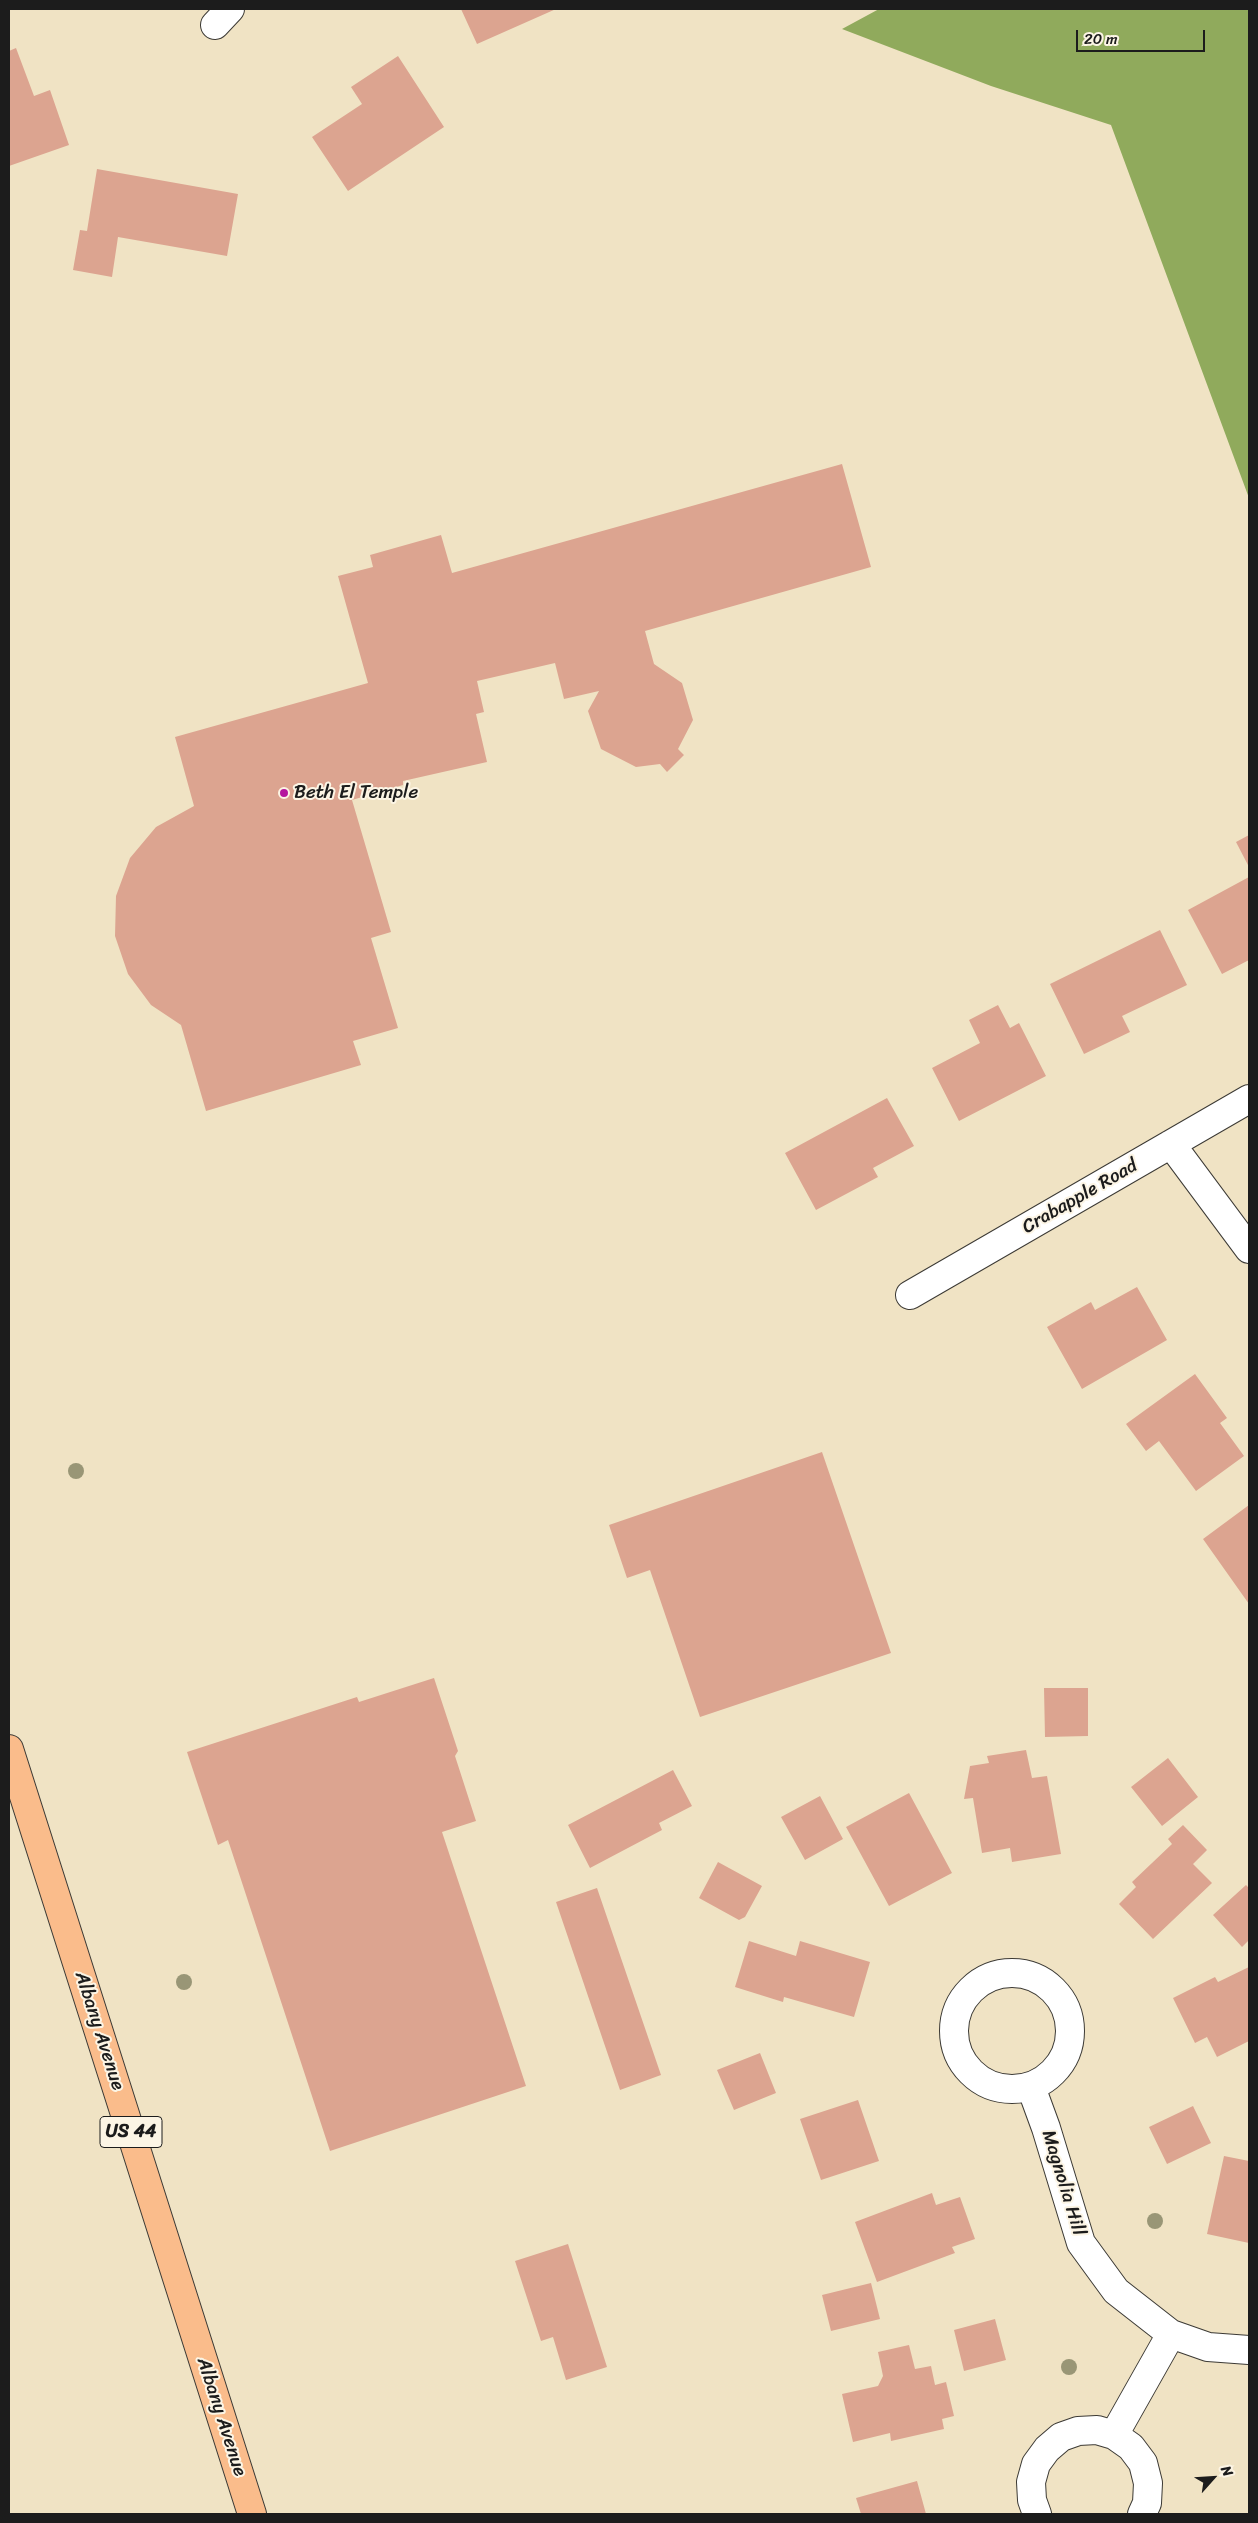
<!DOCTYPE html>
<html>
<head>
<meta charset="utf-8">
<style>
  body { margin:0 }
  #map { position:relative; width:1258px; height:2523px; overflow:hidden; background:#f0e3c4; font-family:Sriracha,sans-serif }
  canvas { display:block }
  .frame { position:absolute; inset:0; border:10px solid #1c1c1c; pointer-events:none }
  .north { position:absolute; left:1188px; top:2453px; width:50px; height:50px; -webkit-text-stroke:4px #fcf5e5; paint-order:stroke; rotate:64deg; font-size:14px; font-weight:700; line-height:20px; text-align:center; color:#1c1c1c }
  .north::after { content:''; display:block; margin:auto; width:18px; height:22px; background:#1c1c1c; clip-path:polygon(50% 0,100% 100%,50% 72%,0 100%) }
  .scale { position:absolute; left:1076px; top:30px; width:129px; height:22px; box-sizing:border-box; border:2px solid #1c1c1c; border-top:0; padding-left:6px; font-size:15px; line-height:18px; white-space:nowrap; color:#1c1c1c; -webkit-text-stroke:4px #fcf5e5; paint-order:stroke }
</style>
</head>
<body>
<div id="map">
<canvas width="1258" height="2523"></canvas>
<div class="frame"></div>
<div class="north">N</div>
<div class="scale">20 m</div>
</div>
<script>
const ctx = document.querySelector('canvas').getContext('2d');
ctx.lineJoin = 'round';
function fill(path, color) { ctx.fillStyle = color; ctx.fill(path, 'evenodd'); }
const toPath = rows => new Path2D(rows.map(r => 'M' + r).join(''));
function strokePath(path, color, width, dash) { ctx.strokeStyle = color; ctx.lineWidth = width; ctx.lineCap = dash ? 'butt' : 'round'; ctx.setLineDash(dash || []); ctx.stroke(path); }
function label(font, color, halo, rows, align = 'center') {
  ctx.font = font + ' Sriracha,sans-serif'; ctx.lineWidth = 4; ctx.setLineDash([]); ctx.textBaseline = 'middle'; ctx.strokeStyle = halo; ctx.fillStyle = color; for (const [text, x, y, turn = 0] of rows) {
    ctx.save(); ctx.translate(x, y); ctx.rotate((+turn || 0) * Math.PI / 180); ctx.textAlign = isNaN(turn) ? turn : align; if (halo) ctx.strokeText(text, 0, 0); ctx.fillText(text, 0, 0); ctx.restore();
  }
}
fill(toPath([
  [879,9,1249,9,1249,498,1111,125,991,86,842,29]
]), '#90aa5c');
fill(toPath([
  [461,9,556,9,477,44],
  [16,48,34,96,50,90,69,145,9,166,9,51],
  [398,56,444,127,348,191,312,137,362,104,351,87],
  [97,169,238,194,227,256,118,237,112,277,73,270,80,230,87,231],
  [842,464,871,567,645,631,654,664,682,683,693,720,678,749,684,755,667,772,660,764,636,767,601,749,588,711,599,691,564,699,555,663,477,681,484,712,476,714,487,762,403,781,403,785,352,800,391,932,371,938,398,1028,353,1041,361,1065,206,1111,181,1025,151,1005,128,974,115,936,116,896,130,858,156,827,194,806,175,737,368,683,338,576,373,567,370,555,441,535,452,573],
  [1249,835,1249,867,1236,842],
  [1249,877,1249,960,1222,974,1188,910],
  [1160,930,1187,985,1122,1016,1130,1032,1084,1054,1050,984],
  [998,1005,1010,1028,1019,1023,1046,1076,959,1121,932,1068,980,1043,969,1020],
  [887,1098,914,1146,873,1168,878,1177,816,1210,785,1153],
  [1137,1287,1167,1340,1082,1389,1047,1327,1091,1302,1095,1310],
  [1195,1374,1227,1418,1220,1423,1244,1456,1196,1491,1159,1441,1146,1451,1126,1424],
  [822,1452,891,1653,700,1717,650,1570,627,1578,609,1525],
  [1249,1505,1249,1604,1203,1539],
  [434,1678,458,1751,455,1756,476,1821,442,1832,526,2086,330,2151,228,1840,218,1845,187,1752,357,1697,359,1702],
  [1044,1688,1088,1688,1088,1736,1045,1737],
  [1026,1750,1032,1778,1047,1776,1061,1854,1012,1862,1010,1848,982,1853,973,1798,964,1799,970,1766,989,1763,987,1756],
  [1168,1758,1198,1797,1162,1826,1131,1787],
  [673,1770,692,1806,659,1823,662,1830,590,1868,568,1825],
  [909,1793,952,1873,889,1906,846,1827],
  [820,1796,843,1839,805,1860,781,1817],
  [1183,1825,1207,1850,1193,1864,1212,1883,1153,1939,1119,1904,1136,1887,1132,1882,1172,1844,1168,1839],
  [718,1862,762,1886,745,1917,739,1920,699,1898],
  [1246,1885,1249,1888,1249,1940,1242,1947,1213,1915],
  [597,1888,661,2075,620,2090,556,1902],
  [749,1941,796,1956,800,1941,870,1962,854,2017,784,1997,783,2002,735,1987],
  [1249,1967,1249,2041,1217,2057,1207,2037,1195,2043,1173,1998,1215,1977,1218,1982],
  [760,2053,776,2093,734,2110,717,2070],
  [858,2100,879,2161,821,2180,800,2119],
  [1193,2106,1211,2143,1167,2164,1149,2127],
  [1224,2156,1249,2161,1249,2243,1207,2234],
  [932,2193,936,2205,960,2197,975,2239,952,2247,955,2253,877,2282,855,2222],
  [568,2244,607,2367,566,2380,553,2337,541,2341,515,2261],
  [871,2283,880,2319,831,2331,822,2295],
  [995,2319,1006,2360,964,2371,954,2330],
  [909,2345,915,2369,931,2366,935,2385,946,2382,954,2416,942,2419,944,2429,891,2441,890,2433,853,2442,842,2394,878,2386,883,2376,878,2352],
  [917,2481,926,2514,861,2514,856,2498]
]), '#dca490');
const street = toPath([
  [215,25,230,9],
  [1171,1144,1249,1249],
  [910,1295,1249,1099],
  '954 2031a58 58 0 1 1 116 0a58 58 0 1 1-116 0Z',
  [1031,2087,1046,2128,1081,2243,1116,2291,1171,2334,1208,2347,1249,2350],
  [1114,2435,1171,2334],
  [1037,2514,1032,2500,1031,2482,1036,2464,1047,2449,1061,2437,1078,2431,1097,2430,1114,2435,1131,2447,1143,2463,1148,2483,1147,2503,1142,2514]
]);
const highway = toPath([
  [9,1749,252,2514]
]);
strokePath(street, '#3c3a35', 30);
strokePath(highway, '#3c3a35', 30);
strokePath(street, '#fff', 28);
strokePath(highway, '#fabc8b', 28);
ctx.fillStyle = '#999676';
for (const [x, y] of [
  [76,1471],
  [184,1982],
  [1155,2221],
  [1069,2367]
]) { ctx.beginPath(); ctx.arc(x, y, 8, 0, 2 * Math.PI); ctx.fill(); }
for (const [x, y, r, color] of [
  [284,793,5,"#b5179e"]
]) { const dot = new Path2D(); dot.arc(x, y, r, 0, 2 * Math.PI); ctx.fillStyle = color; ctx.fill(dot); strokePath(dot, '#fcf5e5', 2); }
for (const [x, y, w] of [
  [131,2132,62]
]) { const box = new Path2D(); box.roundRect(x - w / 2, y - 15.5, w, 31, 4); ctx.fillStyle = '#fcf5e5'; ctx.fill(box); strokePath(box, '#1c1c1c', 1); }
label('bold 18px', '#1c1c1c', null, [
  ["US 44",131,2132]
]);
label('19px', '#1c1c1c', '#fcf5e5', [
  ["Beth El Temple",294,793]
], 'left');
label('19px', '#1c1c1c', '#fcf5e5', [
  ["Crabapple Road",1080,1197,-30],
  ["Albany Avenue",99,2031,72],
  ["Magnolia Hill",1063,2183,73],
  ["Albany Avenue",221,2417,72]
]);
</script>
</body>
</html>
